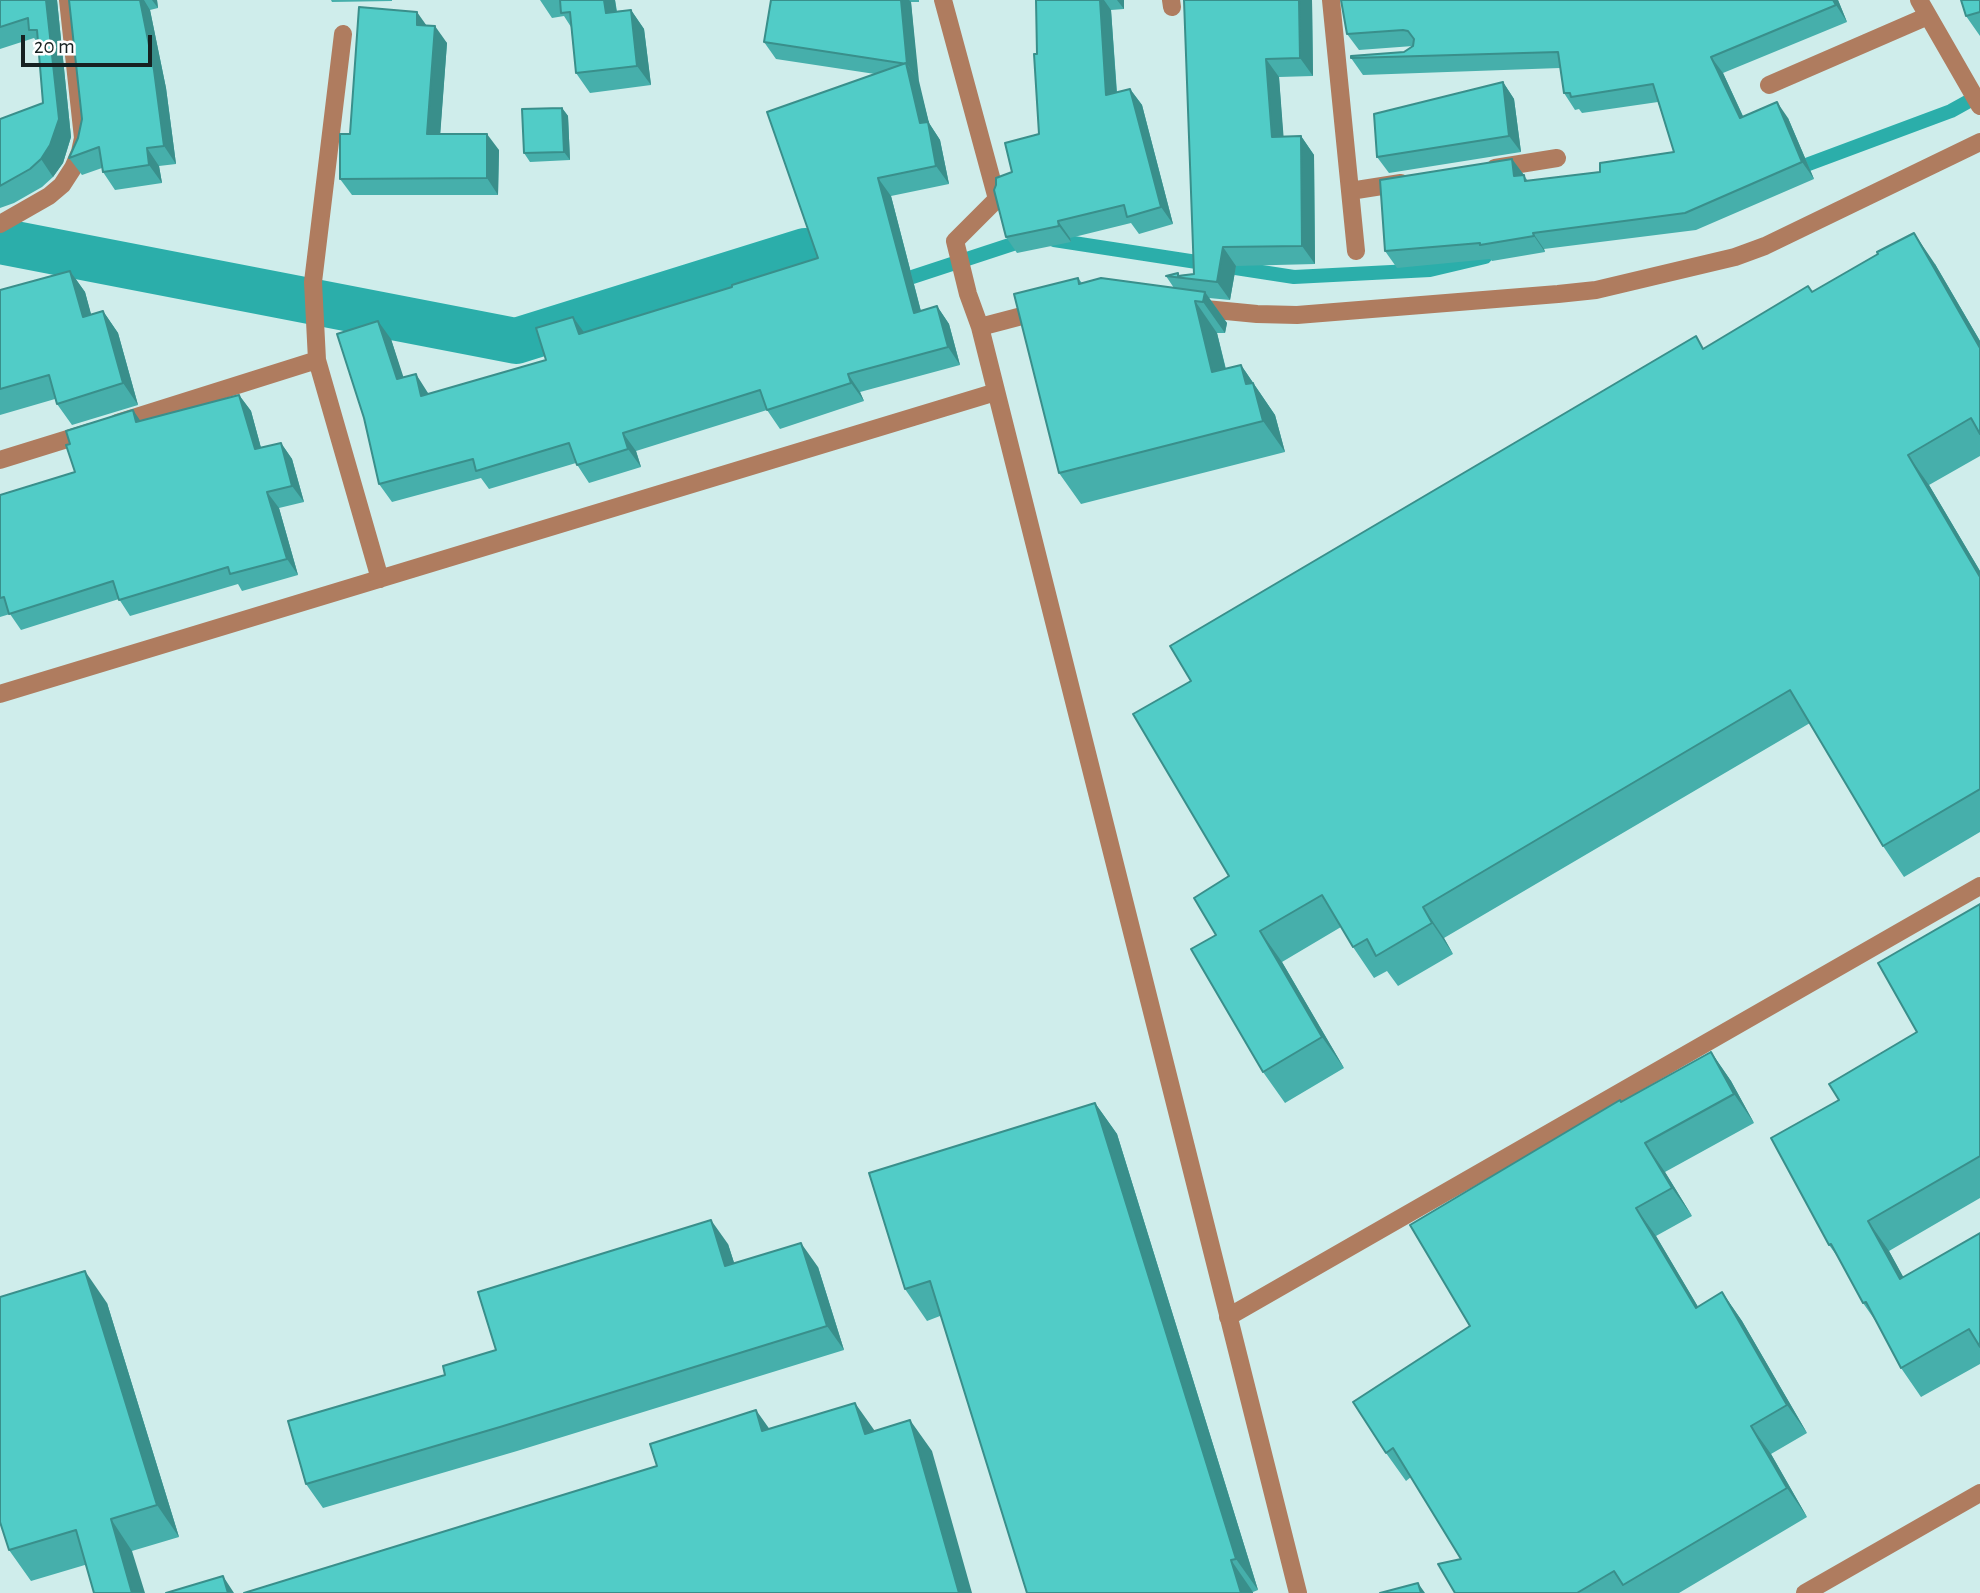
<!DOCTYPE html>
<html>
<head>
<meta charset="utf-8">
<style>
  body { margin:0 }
  #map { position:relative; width:1980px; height:1593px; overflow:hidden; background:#cfedeb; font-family:"Alegreya Sans",sans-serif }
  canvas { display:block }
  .scale { position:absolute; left:21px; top:35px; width:131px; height:32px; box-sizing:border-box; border:4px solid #162121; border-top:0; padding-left:9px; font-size:21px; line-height:24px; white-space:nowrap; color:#162121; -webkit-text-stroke:5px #fff; paint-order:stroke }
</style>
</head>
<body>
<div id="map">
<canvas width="1980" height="1593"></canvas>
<div class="scale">20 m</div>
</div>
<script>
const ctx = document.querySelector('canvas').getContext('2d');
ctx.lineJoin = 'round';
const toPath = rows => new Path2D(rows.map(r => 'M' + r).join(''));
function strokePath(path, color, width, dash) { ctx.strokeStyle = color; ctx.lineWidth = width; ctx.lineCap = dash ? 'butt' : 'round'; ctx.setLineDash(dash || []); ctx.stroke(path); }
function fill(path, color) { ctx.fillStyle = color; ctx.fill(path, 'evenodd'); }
strokePath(toPath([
  [1790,171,1951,111,1980,95],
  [1054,240,1294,277,1430,270,1485,257],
  [894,283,1028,239]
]), '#2baeaa', 14);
strokePath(toPath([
  [0,241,516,341,805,251,876,277]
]), '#2baeaa', 46);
strokePath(toPath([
  [943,0,997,199,955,241,968,294,980,327,1298,1593],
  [1171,0,1172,7],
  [1331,0,1356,251],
  [1919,0,1980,106],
  [1769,85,1928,16],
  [1495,168,1557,158],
  [1350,191,1401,183],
  [0,224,49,196,62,185,73,168,80,152,83,138,68,0],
  [1195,308,1257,314,1297,315,1558,294,1596,290,1735,257,1765,246,1980,142],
  [980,327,1041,311],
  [317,360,313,282,343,34],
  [117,423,317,360,380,579],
  [0,460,90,432],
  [0,694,996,392],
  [1228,1317,1980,886],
  [1805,1593,1980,1493]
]), '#af7c5f', 18);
fill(toPath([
  [0,0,57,0,71,137,63,163,53,177,42,187,14,203,0,208,0,119,43,103,38,43,34,38,0,49],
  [69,0,157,0,158,8,150,10,166,88,176,164,159,166,162,183,115,190,103,172,102,168,82,175,69,158,78,138,82,119],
  [331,0,392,0,392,1,332,2],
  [540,0,615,0,617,11,631,10,644,29,651,85,590,93,576,73,571,27,564,16,552,18],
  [771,0,919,0,919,2,911,2,918,81,929,123,940,140,949,184,891,196,921,311,937,306,949,324,960,365,860,392,864,401,780,429,767,410,636,451,641,467,589,483,576,463,489,489,481,478,392,502,379,484,364,418,391,339,403,378,428,393,429,394,546,360,584,332,732,287,818,258,875,74,776,59,764,42],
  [1036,0,1124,0,1124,9,1111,10,1117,92,1130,89,1142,105,1173,224,1139,234,1131,223,1070,238,1071,242,1017,253,1006,237,1012,172,1039,134],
  [1184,0,1312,0,1313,76,1279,77,1283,136,1301,136,1314,155,1315,264,1236,266,1230,300,1209,298,1227,323,1225,333,1217,333,1226,369,1241,365,1275,415,1285,452,1081,504,1059,473,1078,278,1082,283,1174,288,1166,276,1194,274],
  [1341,0,1838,0,1847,22,1723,73,1743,116,1788,118,1814,179,1696,230,1544,249,1545,252,1492,261,1490,259,1397,268,1385,251,1512,159,1528,181,1600,172,1674,152,1658,102,1582,113,1579,109,1575,110,1564,93,1560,68,1363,75,1351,58,1404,52,1413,46,1359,50,1347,34],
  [1980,0,1980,36,1966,16],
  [427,26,447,43,440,134,499,150,498,195,352,195,340,179,350,134],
  [1503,82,1514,99,1521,152,1389,173,1377,157],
  [562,108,568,116,570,160,530,162,524,153],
  [1935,264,1980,341,1980,456,1929,485,1980,571,1980,832,1904,877,1883,846,1810,723,1444,938,1453,954,1398,986,1387,971,1374,978,1353,947,1341,927,1282,962,1344,1068,1285,1103,1263,1072,1216,935,1229,876,1191,681,1704,348,1812,292],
  [70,271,85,292,91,315,103,311,118,333,138,405,72,425,57,404,55,399,0,415,0,290],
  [239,395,251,411,261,448,281,443,292,459,304,502,279,508,298,575,242,591,238,584,130,616,119,599,21,630,10,614,0,617,0,495,75,472,140,421],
  [1980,904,1980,1198,1889,1251,1903,1277,1980,1233,1980,1364,1921,1397,1901,1368,1877,1323,1863,1303,1840,1260,1829,1245,1839,1100,1917,1032],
  [1711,1052,1731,1081,1754,1123,1665,1172,1692,1216,1656,1236,1698,1307,1722,1292,1742,1321,1807,1433,1771,1454,1807,1517,1679,1593,1455,1593,1461,1559,1411,1477,1406,1481,1386,1453,1621,1102],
  [1095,1103,1117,1134,1258,1590,1253,1592,940,1316,927,1321,905,1289],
  [728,1244,734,1263,818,1267,844,1350,517,1451,323,1508,306,1484,445,1375,496,1350],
  [107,1303,179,1537,31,1581,9,1550]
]), '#46afab');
fill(toPath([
  [46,0,57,0,71,137,63,163,53,177,41,159],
  [140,0,144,0,150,10,166,88,176,164,164,146],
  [152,0,157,0,158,8],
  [604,0,615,0,619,32,606,13],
  [901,0,909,0,911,2,919,81,907,64],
  [1100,0,1104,0,1111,10,1118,112,1106,95],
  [1117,0,1124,0,1124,9],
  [1299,0,1312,0,1313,76,1300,58],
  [1833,0,1838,0,1847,22,1836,5],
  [631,10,644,29,651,85,637,66],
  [417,12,429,29,417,25],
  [435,26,447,43,439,151,427,134],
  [1711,57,1723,73,1751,134,1740,118],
  [1266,59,1279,77,1285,155,1272,137],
  [906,63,919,81,929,123,940,140,949,184,936,166,920,123],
  [1503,82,1514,99,1521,152,1509,136],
  [1130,89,1142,105,1173,224,1161,207],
  [1777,102,1788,118,1814,179,1802,162],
  [562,108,568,116,570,160,564,152],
  [487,134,499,150,498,195,487,178],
  [1301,136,1314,155,1315,264,1302,246],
  [147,148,159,166,162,183,149,165],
  [1512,159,1524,175,1514,176],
  [878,178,891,196,926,331,914,313],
  [1058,221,1070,238,1071,242,1059,226],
  [1533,233,1544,249,1545,252,1534,236],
  [1914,233,1935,264,1980,341,1980,348],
  [1223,247,1236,266,1230,300,1217,282],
  [70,271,85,292,98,339,83,317],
  [1205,292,1227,323,1225,333,1203,302],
  [1195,301,1217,333,1234,404,1212,372],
  [937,306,949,324,960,365,948,347],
  [103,311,118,333,138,405,123,383],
  [573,317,586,335,579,334],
  [378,321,391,339,410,397,397,379],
  [1241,365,1275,415,1285,452,1263,421,1246,384],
  [416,374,428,393,434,414,421,396],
  [848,374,860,392,864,401,851,383],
  [239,395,251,411,266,466,255,449],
  [133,410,144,426,136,422],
  [623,433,636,451,641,467,628,449],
  [281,443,292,459,304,502,292,486],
  [1908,455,1929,485,1980,571,1980,577],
  [267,492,279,508,298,575,287,559],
  [1423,907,1444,938,1453,954,1432,923],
  [1260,931,1282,962,1344,1068,1322,1037],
  [1711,1052,1731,1081,1754,1123,1734,1094],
  [1095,1103,1117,1134,1258,1590,1236,1559],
  [1645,1143,1665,1172,1692,1216,1672,1188],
  [1636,1208,1656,1236,1716,1337,1696,1308],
  [711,1220,728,1244,743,1290,725,1266],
  [1868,1221,1889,1251,1921,1309,1900,1279],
  [801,1243,818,1267,844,1350,827,1326],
  [85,1271,107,1303,179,1537,157,1505],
  [1722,1292,1742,1321,1807,1433,1787,1405],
  [855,1403,877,1434,865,1434],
  [756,1410,778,1441,762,1431],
  [910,1420,932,1451,972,1593,959,1593],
  [1751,1426,1771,1454,1807,1517,1787,1488],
  [111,1519,132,1551,145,1593,132,1593],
  [1231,1560,1253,1592,1253,1593,1241,1593],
  [223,1576,234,1593,228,1593],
  [1418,1583,1425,1593,1421,1593]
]), '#398f8b');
const building = toPath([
  [0,0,46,0,59,119,50,145,41,159,30,169,0,186,0,119,43,103,37,30,29,30,28,18,0,27,0,0],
  [69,0,140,0,154,70,164,146,147,148,149,165,103,172,99,147,69,158,78,138,82,119,69,0],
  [560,0,604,0,606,13,631,10,637,66,576,73,570,12,561,13,560,0],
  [771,0,901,0,907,64,764,42,771,0],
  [1036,0,1100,0,1106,95,1130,89,1161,207,1127,217,1124,205,1058,221,1059,226,1006,237,994,190,996,185,996,178,1012,172,1005,143,1039,134,1034,54,1037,54,1036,0],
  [1184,0,1299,0,1300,58,1266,59,1272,137,1301,136,1302,246,1223,247,1217,282,1166,276,1178,273,1178,276,1194,274,1184,0],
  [1341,0,1833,0,1836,5,1711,57,1740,118,1777,102,1802,162,1685,213,1533,233,1534,236,1480,245,1480,243,1385,251,1380,180,1512,159,1514,176,1524,175,1525,181,1600,172,1600,163,1674,152,1653,84,1571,97,1570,93,1564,93,1558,52,1351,58,1351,56,1404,52,1413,46,1414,39,1408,31,1403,30,1347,34,1341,0],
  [1961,0,1980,0,1980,12,1966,16,1961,0],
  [359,7,417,12,417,25,435,26,427,134,487,134,487,178,340,179,340,134,350,134,359,7],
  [906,63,920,123,928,122,936,166,878,178,914,313,937,306,948,347,848,374,851,383,767,410,760,390,623,433,628,449,577,465,569,443,476,471,473,459,379,484,364,418,337,334,378,321,397,379,416,374,421,396,546,360,536,328,573,317,579,334,732,287,732,285,818,258,767,112,906,63],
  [1503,82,1509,136,1377,157,1374,114,1503,82],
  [562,108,564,152,524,153,522,109,562,108],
  [1914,233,1980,348,1980,434,1971,418,1908,455,1980,577,1980,789,1883,846,1790,690,1423,907,1432,923,1376,956,1367,939,1353,947,1322,895,1260,931,1322,1037,1263,1072,1191,949,1216,935,1194,898,1229,876,1133,714,1191,681,1170,646,1696,336,1703,349,1808,286,1812,292,1878,254,1877,252,1914,233],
  [70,271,83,317,103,311,123,383,57,404,49,375,0,389,0,290,70,271],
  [1078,278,1079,284,1101,278,1205,292,1203,302,1195,301,1212,372,1241,365,1246,384,1253,383,1263,421,1059,473,1014,294,1078,278],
  [239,395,255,449,281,443,292,486,267,492,287,559,230,574,228,567,119,600,113,581,9,614,4,597,0,598,0,495,75,472,66,445,70,444,66,431,133,410,136,422,239,395],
  [1980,904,1980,1156,1868,1221,1900,1279,1980,1233,1980,1347,1969,1329,1901,1368,1866,1302,1863,1303,1831,1244,1829,1245,1771,1138,1839,1100,1829,1084,1917,1032,1878,963,1980,904],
  [1711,1052,1734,1094,1645,1143,1672,1188,1636,1208,1696,1308,1722,1292,1787,1405,1751,1426,1787,1488,1623,1585,1614,1571,1577,1593,1455,1593,1438,1564,1461,1559,1393,1448,1386,1453,1353,1402,1470,1326,1410,1225,1620,1100,1621,1102,1711,1052],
  [1095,1103,1236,1559,1231,1560,1241,1593,1027,1593,930,1281,905,1289,869,1173,1095,1103],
  [711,1220,725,1266,801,1243,827,1326,500,1427,306,1484,288,1421,445,1375,443,1366,496,1350,478,1292,711,1220],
  [85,1271,157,1505,111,1519,132,1593,94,1593,76,1530,9,1550,0,1522,0,1297,85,1271],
  [855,1403,865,1434,910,1420,959,1593,244,1593,657,1466,650,1444,756,1410,762,1431,855,1403],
  [223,1576,228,1593,166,1593,223,1576],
  [1418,1583,1421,1593,1380,1593,1418,1583]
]);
fill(building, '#51ccc7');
strokePath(building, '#398f8b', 2);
</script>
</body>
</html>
